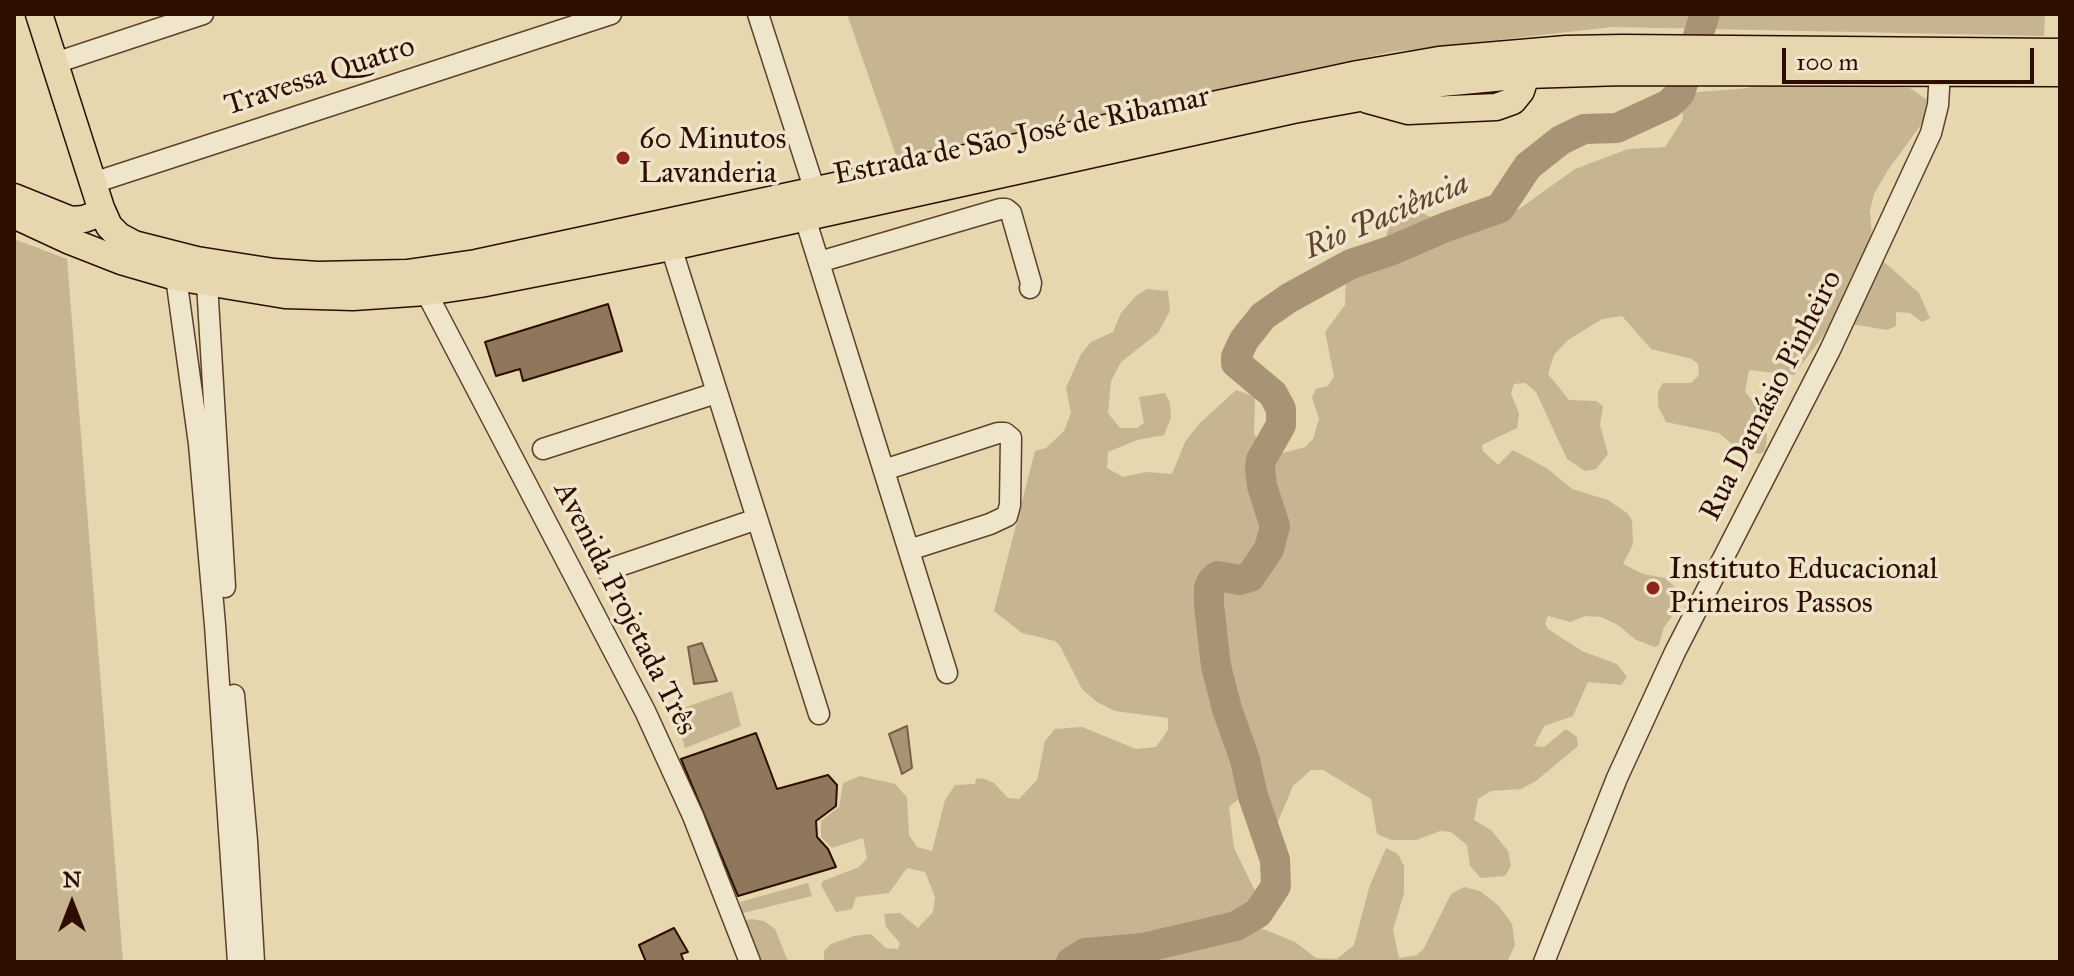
<!DOCTYPE html>
<html>
<head>
<meta charset="utf-8">
<style>
  body { margin:0 }
  #map { position:relative; width:2074px; height:976px; overflow:hidden; background:#e6d7af; font-family:"IM FELL Great Primer",serif }
  canvas { display:block }
  .frame { position:absolute; inset:0; border:16px solid #2f0e00; pointer-events:none }
  .north { position:absolute; left:32px; top:864px; width:80px; height:80px; -webkit-text-stroke:6px #efe5cb; paint-order:stroke; rotate:0deg; font-size:22px; font-weight:700; line-height:32px; text-align:center; color:#2f0e00 }
  .north::after { content:''; display:block; margin:auto; width:28px; height:36px; background:#2f0e00; clip-path:polygon(50% 0,100% 100%,50% 72%,0 100%) }
  .scale { position:absolute; left:1782px; top:48px; width:252px; height:36px; box-sizing:border-box; border:4px solid #2f0e00; border-top:0; padding-left:10px; font-size:24px; line-height:28px; white-space:nowrap; color:#2f0e00; -webkit-text-stroke:6px #efe5cb; paint-order:stroke }
</style>
</head>
<body>
<div id="map">
<canvas width="2074" height="976"></canvas>
<div class="frame"></div>
<div class="north">N</div>
<div class="scale">100 m</div>
</div>
<script>
const ctx = document.querySelector('canvas').getContext('2d');
ctx.lineJoin = 'round';
function fill(path, color) { ctx.fillStyle = color; ctx.fill(path, 'evenodd'); }
const toPath = rows => new Path2D(rows.map(r => 'M' + r).join(''));
function strokePath(path, color, width, dash) { ctx.strokeStyle = color; ctx.lineWidth = width; ctx.lineCap = dash ? 'butt' : 'round'; ctx.setLineDash(dash || []); ctx.stroke(path); }
function label(font, color, halo, rows, align = 'center') {
  ctx.font = font + ' "IM FELL Great Primer",serif'; ctx.lineWidth = 7; ctx.setLineDash([]); ctx.textBaseline = 'middle'; ctx.strokeStyle = halo; ctx.fillStyle = color; for (const [text, x, y, turn = 0] of rows) {
    ctx.save(); ctx.translate(x, y); ctx.rotate((+turn || 0) * Math.PI / 180); ctx.textAlign = isNaN(turn) ? turn : align; if (halo) ctx.strokeText(text, 0, 0); ctx.fillText(text, 0, 0); ctx.restore();
  }
}
fill(toPath([
  [847,14,2045,14,2044,36,1612,27,1391,52,897,158],
  [1773,79,1797,87,1814,86,1824,82,1888,83,1892,87,1910,88,1927,100,1923,122,1888,170,1874,194,1870,211,1873,252,1919,293,1930,318,1922,322,1910,313,1896,312,1896,326,1887,330,1834,321,1794,375,1749,370,1745,392,1758,406,1767,436,1765,451,1760,454,1739,450,1719,433,1666,422,1658,406,1658,392,1663,383,1691,383,1699,375,1698,364,1692,359,1651,349,1622,316,1602,319,1568,340,1554,355,1548,374,1569,400,1596,401,1603,406,1600,425,1608,454,1596,469,1585,471,1567,459,1536,392,1525,383,1514,384,1511,394,1519,413,1517,428,1482,445,1483,451,1498,465,1513,450,1548,469,1572,489,1608,500,1627,513,1632,520,1633,544,1623,564,1643,574,1665,578,1675,587,1682,603,1664,627,1659,645,1655,647,1636,640,1618,625,1601,617,1585,616,1570,622,1548,616,1545,624,1548,629,1582,651,1617,664,1627,677,1621,685,1588,682,1573,716,1544,726,1534,746,1544,747,1566,729,1577,737,1578,746,1536,781,1521,789,1491,791,1478,799,1474,820,1491,830,1508,851,1511,866,1505,876,1481,878,1470,866,1467,845,1451,832,1440,831,1416,840,1391,840,1377,834,1371,799,1323,770,1311,770,1293,786,1274,831,1240,798,1229,807,1234,848,1256,893,1253,914,1258,927,1295,942,1316,958,1337,959,1354,945,1369,888,1386,848,1398,854,1404,866,1404,893,1393,930,1399,958,1417,955,1424,948,1451,894,1464,887,1480,891,1499,906,1512,924,1515,945,1507,962,824,962,824,951,831,944,854,936,871,934,886,948,898,949,900,943,886,927,884,914,900,913,918,928,933,912,935,897,925,872,907,868,889,893,856,897,852,909,836,912,821,885,823,881,859,867,867,858,863,838,832,848,821,837,821,821,839,807,843,783,860,776,895,784,907,797,909,835,917,847,932,851,945,800,955,785,975,784,976,779,982,778,994,783,1008,798,1019,799,1037,780,1045,741,1055,729,1082,727,1136,749,1156,747,1168,730,1168,718,1115,711,1097,702,1082,689,1060,646,1055,641,1022,633,994,611,1035,451,1046,448,1064,431,1071,413,1066,388,1081,354,1091,342,1113,332,1121,313,1137,295,1147,289,1168,291,1170,311,1158,333,1121,362,1111,381,1108,413,1120,428,1137,428,1144,423,1139,397,1165,393,1170,403,1171,418,1164,435,1137,440,1108,452,1107,468,1123,477,1146,472,1172,474,1185,442,1200,423,1236,390,1255,397,1254,433,1263,451,1279,454,1305,447,1313,439,1319,419,1312,397,1316,389,1328,386,1334,376,1325,332,1345,305,1346,275,1358,262,1383,254,1389,223,1396,214,1413,209,1438,220,1448,237,1466,235,1519,209,1575,169,1628,149,1665,147,1683,119,1681,99,1686,93,1748,88],
  [14,239,67,259,123,962,14,962],
  [732,691,741,726,685,748,675,711],
  [808,883,812,896,743,913,740,902],
  [751,919,764,921,775,929,787,959,793,962,749,962,743,921]
]), '#c7b591');
const water = toPath([
  [702,643,717,681,694,684,688,647,702,643],
  [907,726,912,768,902,774,889,734,907,726]
]);
fill(water, '#a89374');
strokePath(water, '#785e46', 2);
strokePath(toPath([
  [1071,962,1085,953,1143,948,1236,926,1258,913,1276,886,1275,860,1253,796,1245,760,1227,709,1216,666,1209,605,1209,588,1212,581,1218,576,1240,580,1250,577,1269,549,1275,526,1262,486,1260,469,1261,460,1281,425,1281,409,1273,394,1236,363,1236,357,1244,340,1263,316,1289,298,1351,264,1390,251,1446,227,1500,208,1528,166,1561,140,1584,129,1617,128,1669,104,1680,93,1705,14]
]), '#a89374', 30);
const building = toPath([
  [608,304,622,351,523,381,520,369,496,376,485,342,608,304],
  [756,733,777,789,828,775,837,785,836,806,816,821,817,837,828,849,836,867,738,896,681,759,756,733],
  [674,928,688,952,681,954,684,962,646,962,639,945,674,928]
]);
fill(building, '#8e775b');
strokePath(building, '#2f0e00', 2);
const minor = toPath([
  [758,14,815,191],
  [55,63,203,14],
  [93,183,611,14],
  [805,218,947,673],
  [671,247,819,714],
  [819,262,1000,209,1006,209,1011,213,1031,283,1030,288],
  [176,277,199,444,215,625,238,962],
  [207,283,225,587],
  [426,292,645,711,693,816,750,962],
  [543,449,716,393],
  [884,470,998,433,1005,433,1011,438,1010,505,1007,516,990,524,909,550],
  [607,570,757,519],
  [234,695,247,841,254,962],
  [1544,962,1617,778,1675,652,1830,350,1931,133,1938,105,1940,72]
]);
const major = toPath([
  [39,14,101,208,109,226,119,236,134,244,197,260,274,272,318,275,407,273,476,263,1213,105,1358,74,1439,60,1566,49,1623,48,2060,52],
  [1368,100,1408,111,1496,107,1513,101,1521,91,1526,75,1521,61],
  [14,197,71,220,84,219,95,215,101,208],
  [14,215,70,241,121,261,176,277,285,295,353,297,426,292,480,284,671,247,1293,110,1442,83,1526,75,1623,72,2060,73]
]);
strokePath(minor, '#5d402c', 23);
strokePath(major, '#2f0e00', 29);
strokePath(minor, '#efe5cb', 20);
strokePath(major, '#e6d7af', 26);
for (const [x, y, r, color] of [
  [623,158,8,"#8f2418"],
  [1653,588,8,"#8f2418"]
]) { const dot = new Path2D(); dot.arc(x, y, r, 0, 2 * Math.PI); ctx.fillStyle = color; ctx.fill(dot); strokePath(dot, '#efe5cb', 3); }
label('30px', '#2f0e00', '#efe5cb', [
  ["Travessa Quatro",320,77,-18],
  ["Estrada de São José de Ribamar",1022,137,-12],
  ["Rua Damásio Pinheiro",1772,396,-63],
  ["Avenida Projetada Três",624,609,63]
]);
label('30px', '#2f0e00', '#efe5cb', [
  ["60 Minutos",639,141],
  ["Lavanderia",639,175],
  ["Instituto Educacional",1669,571],
  ["Primeiros Passos",1669,605]
], 'left');
label('italic 32px', '#5f432e', '#efe5cb', [
  ["Rio Paciência",1387,217,-23]
]);
</script>
</body>
</html>
